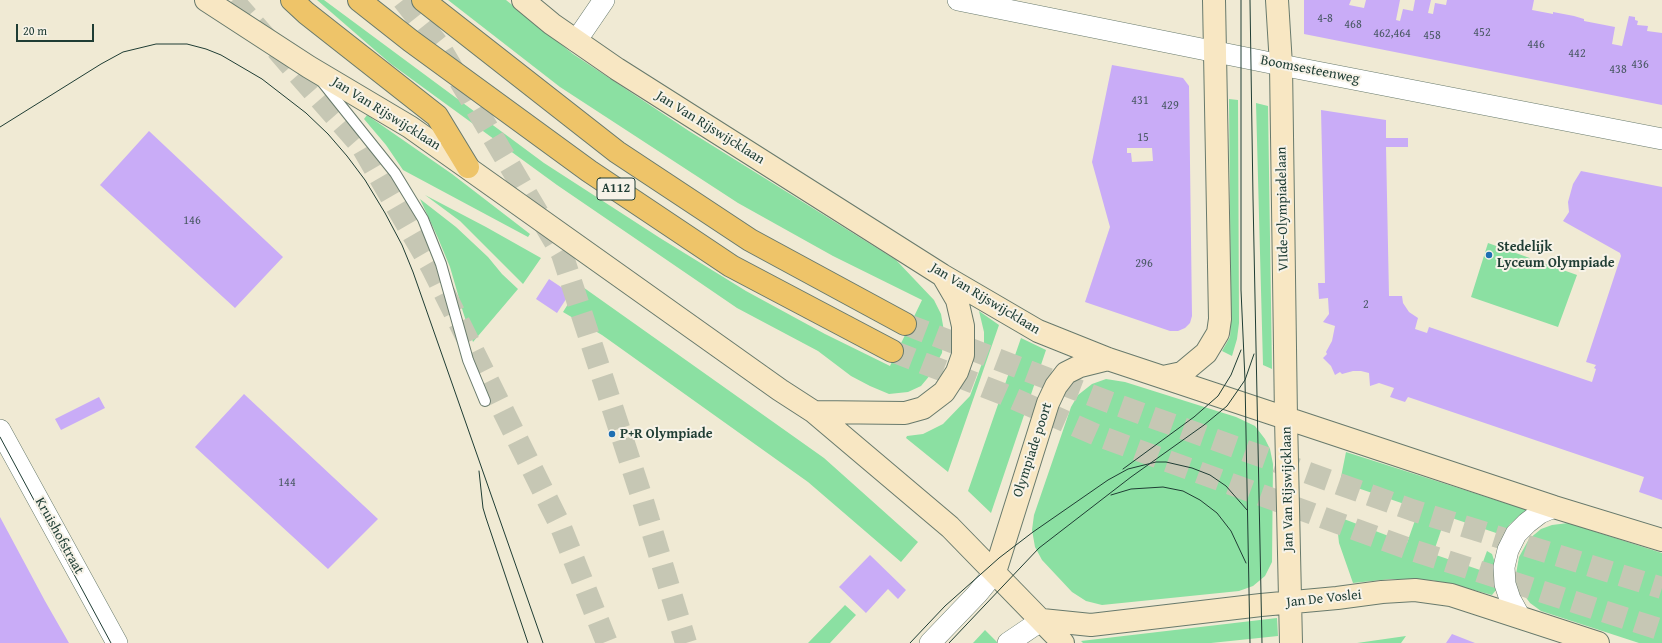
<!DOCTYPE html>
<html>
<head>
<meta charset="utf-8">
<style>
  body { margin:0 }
  #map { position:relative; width:1662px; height:643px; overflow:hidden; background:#f0ead4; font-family:"Gentium Book Plus",serif }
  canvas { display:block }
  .scale { position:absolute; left:16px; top:24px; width:78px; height:18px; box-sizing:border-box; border:2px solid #1f3d34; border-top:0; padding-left:5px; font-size:12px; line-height:14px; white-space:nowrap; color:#1f3d34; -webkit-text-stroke:3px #f7f3e8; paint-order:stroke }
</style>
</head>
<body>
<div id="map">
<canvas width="1662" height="643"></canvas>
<div class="scale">20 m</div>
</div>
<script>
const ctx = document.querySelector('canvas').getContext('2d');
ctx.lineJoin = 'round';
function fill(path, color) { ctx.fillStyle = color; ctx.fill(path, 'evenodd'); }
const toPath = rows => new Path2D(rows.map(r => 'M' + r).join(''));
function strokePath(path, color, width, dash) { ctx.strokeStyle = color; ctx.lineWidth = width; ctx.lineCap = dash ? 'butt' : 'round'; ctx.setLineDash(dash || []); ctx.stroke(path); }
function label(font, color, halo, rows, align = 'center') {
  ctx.font = font + ' "Gentium Book Plus",serif'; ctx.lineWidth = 4; ctx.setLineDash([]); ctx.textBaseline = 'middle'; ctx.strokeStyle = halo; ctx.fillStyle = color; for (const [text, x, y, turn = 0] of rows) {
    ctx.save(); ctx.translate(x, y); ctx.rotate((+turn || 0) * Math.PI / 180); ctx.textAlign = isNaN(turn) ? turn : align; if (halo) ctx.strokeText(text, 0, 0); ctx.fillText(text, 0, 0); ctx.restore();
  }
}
fill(toPath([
  [317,0,324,0,544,163,660,238,746,291,825,334,890,366,922,300,833,256,738,203,560,87,448,0,506,0,573,54,689,131,896,260,934,300,941,314,944,331,942,353,931,374,921,386,908,392,889,394,870,386,851,376,818,351,737,308,557,185,391,64],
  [1229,99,1238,100,1239,323,1237,339,1232,356,1222,351,1230,337,1231,321],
  [1256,103,1268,106,1272,369,1263,365],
  [367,115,452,174,530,234,528,237,403,170,386,145,364,119],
  [425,195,486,227,541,258,523,284,460,221],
  [420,199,456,227,488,257,502,274,518,289,473,342,463,312,450,267,438,238],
  [1488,243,1577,275,1558,327,1471,297],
  [580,285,824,458,918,542,901,562,808,482,602,335,563,312],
  [979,311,999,325,948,472,906,438,907,436,923,434,943,424,970,396,984,358,984,332],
  [1021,338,1046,350,991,513,968,491],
  [1106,379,1125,382,1236,417,1255,426,1265,439,1270,449,1273,464,1272,562,1265,576,1253,586,1239,591,1102,605,1086,601,1072,592,1042,560,1035,547,1032,530,1034,515,1071,407,1078,395,1092,384],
  [1346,452,1527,510,1510,524,1502,535,1446,516,1433,554,1480,570,1487,551,1492,554,1494,560,1496,590,1492,595,1455,585,1431,580,1391,579,1353,583,1339,543,1336,516,1407,543,1419,509,1340,482],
  [1568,523,1662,553,1662,643,1639,643,1541,611,1530,603,1519,588,1516,574,1519,557,1529,539,1541,529,1552,525],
  [845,605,856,615,830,643,808,643],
  [1277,618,1278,636,1211,643,1083,643,1081,641],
  [985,630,998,643,973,643],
  [1406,636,1401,643,1357,643]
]), '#8be0a2');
fill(toPath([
  [1304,0,1351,0,1349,5,1364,8,1366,0,1400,0,1396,20,1400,21,1403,9,1413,11,1415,0,1431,0,1428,13,1433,14,1435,3,1446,5,1447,0,1534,0,1532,10,1553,14,1553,12,1574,16,1584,19,1584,21,1615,27,1612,44,1622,46,1629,16,1635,17,1635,20,1638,21,1637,25,1648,26,1647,31,1662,33,1662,105,1304,34],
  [1112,65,1183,78,1189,86,1192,316,1190,323,1185,328,1178,331,1170,331,1085,302,1110,227,1092,162],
  [1127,148,1152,148,1153,161,1132,162,1131,153,1127,153],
  [1321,110,1386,120,1386,138,1408,138,1408,147,1386,147,1389,296,1402,296,1403,303,1409,312,1418,318,1415,329,1427,333,1429,327,1592,382,1596,369,1594,368,1596,365,1586,362,1621,256,1620,253,1563,221,1569,212,1568,202,1573,184,1581,171,1662,187,1662,500,1639,492,1644,477,1408,397,1405,402,1390,397,1394,388,1379,383,1370,386,1369,373,1361,371,1353,371,1342,374,1340,372,1335,375,1331,366,1323,358,1327,354,1326,352,1332,341,1335,326,1323,322,1329,314,1328,298,1319,299,1318,283,1325,283],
  [149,131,283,257,235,308,100,185],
  [549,279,570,293,557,313,536,299],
  [244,394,378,519,328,569,195,447],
  [99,397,105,408,61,430,55,419],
  [0,517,45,601,69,643,0,643],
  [870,555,906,590,898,599,888,589,866,613,839,587],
  [1452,634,1475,643,1446,643]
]), '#c9acf7');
strokePath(toPath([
  [233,0,362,147,432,268,560,525,607,643],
  [403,0,438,44,562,254,643,501,686,643],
  [905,324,1109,402,1412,510,1662,588],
  [892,351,1003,394,1099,436,1412,550,1662,630]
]), '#c6c7b4', 22, [22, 11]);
const lane = toPath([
  [323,83,395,173,423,219,441,264,468,360,485,401]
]);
const street = toPath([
  [958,0,1281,65,1662,139],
  [576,41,604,0],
  [0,430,117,643],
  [1520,617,1510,599,1505,584,1504,567,1508,550,1516,534,1527,523,1540,513,1554,507],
  [930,643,977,594,995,572],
  [1008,643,1042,620]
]);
const secondary = toPath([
  [206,0,309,67,410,127,780,390,814,412,950,527,1063,643],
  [523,0,552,24,617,69,942,275,1038,331,1108,359,1554,507,1662,540],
  [1277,0,1281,65,1286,418,1291,643],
  [1163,377,1182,373,1206,353,1218,333,1220,319,1214,0],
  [814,412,905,413,923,408,944,392,957,372,963,355,963,326,957,300,943,276],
  [995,572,1048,403,1056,386,1066,373,1080,366,1108,359],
  [1042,620,1091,625,1261,605,1337,598,1382,592,1415,590,1451,595,1598,643]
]);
const highway = toPath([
  [292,0,306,13,437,116,468,167],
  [359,0,411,41,589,171,731,266,892,351],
  [423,0,617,152,750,240,905,324]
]);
strokePath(lane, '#687a6c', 12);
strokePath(street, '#687a6c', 22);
strokePath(secondary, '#687a6c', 24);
strokePath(highway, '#687a6c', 24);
strokePath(lane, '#fff', 10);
strokePath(street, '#fff', 21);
strokePath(secondary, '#f8e7c3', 22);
strokePath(highway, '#eec469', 22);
strokePath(toPath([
  [1241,0,1241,290,1245,380,1250,643],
  [1250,0,1253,198,1262,643],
  [0,127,101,64,123,52,156,44,187,44,206,49,221,55,262,79,306,113,328,134,347,156,365,180,385,213,402,245,413,272,543,643],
  [0,437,111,643],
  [1123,469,1194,417,1218,396,1231,375,1241,350],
  [479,471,483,508,486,518,528,643],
  [1111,495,1131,489,1163,487,1183,491,1200,500,1217,513,1231,531,1246,563],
  [910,643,945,606,999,558,1033,532,1108,480,1128,469,1156,462,1166,462,1192,468,1210,475,1226,486,1247,510],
  [949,643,1039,548,1131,477,1204,425,1227,406,1245,380,1254,354]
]), '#1f3d34', 1);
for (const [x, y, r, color] of [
  [1489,255,4,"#1f6fb2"],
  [612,434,4,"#1f6fb2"]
]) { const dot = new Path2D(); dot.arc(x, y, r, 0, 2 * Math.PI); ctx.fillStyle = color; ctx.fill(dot); strokePath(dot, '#f7f3e8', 1.5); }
label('12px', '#4a5965', null, [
  ["4-8",1325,19],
  ["468",1353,25],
  ["452",1482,33],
  ["462,464",1392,34],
  ["458",1432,36],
  ["446",1536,45],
  ["442",1577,54],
  ["436",1640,65],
  ["438",1618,70],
  ["431",1140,101],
  ["429",1170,106],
  ["15",1143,138],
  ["146",192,221],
  ["296",1144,264],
  ["2",1366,305],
  ["144",287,483]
]);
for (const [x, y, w] of [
  [616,189,38]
]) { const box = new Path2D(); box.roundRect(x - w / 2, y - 11, w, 22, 3); ctx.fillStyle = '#f7f3e8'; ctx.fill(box); strokePath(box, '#1f3d34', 1); }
label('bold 13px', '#1f3d34', null, [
  ["A112",616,189]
]);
label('14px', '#1f3d34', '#f7f3e8', [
  ["Boomsesteenweg",1310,70,11],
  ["Jan Van Rijswijcklaan",386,114,32],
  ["Jan Van Rijswijcklaan",710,128,32],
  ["VIIde-Olympiadelaan",1283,209,-91],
  ["Jan Van Rijswijcklaan",985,299,31],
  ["Olympiade poort",1033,450,-72],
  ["Jan Van Rijswijcklaan",1288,489,-91],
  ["Kruishofstraat",59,536,61],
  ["Jan De Voslei",1324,599,-6]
]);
label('bold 14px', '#1f3d34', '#f7f3e8', [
  ["Stedelijk",1497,247],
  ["Lyceum Olympiade",1497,263],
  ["P+R Olympiade",620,434]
], 'left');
</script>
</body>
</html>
